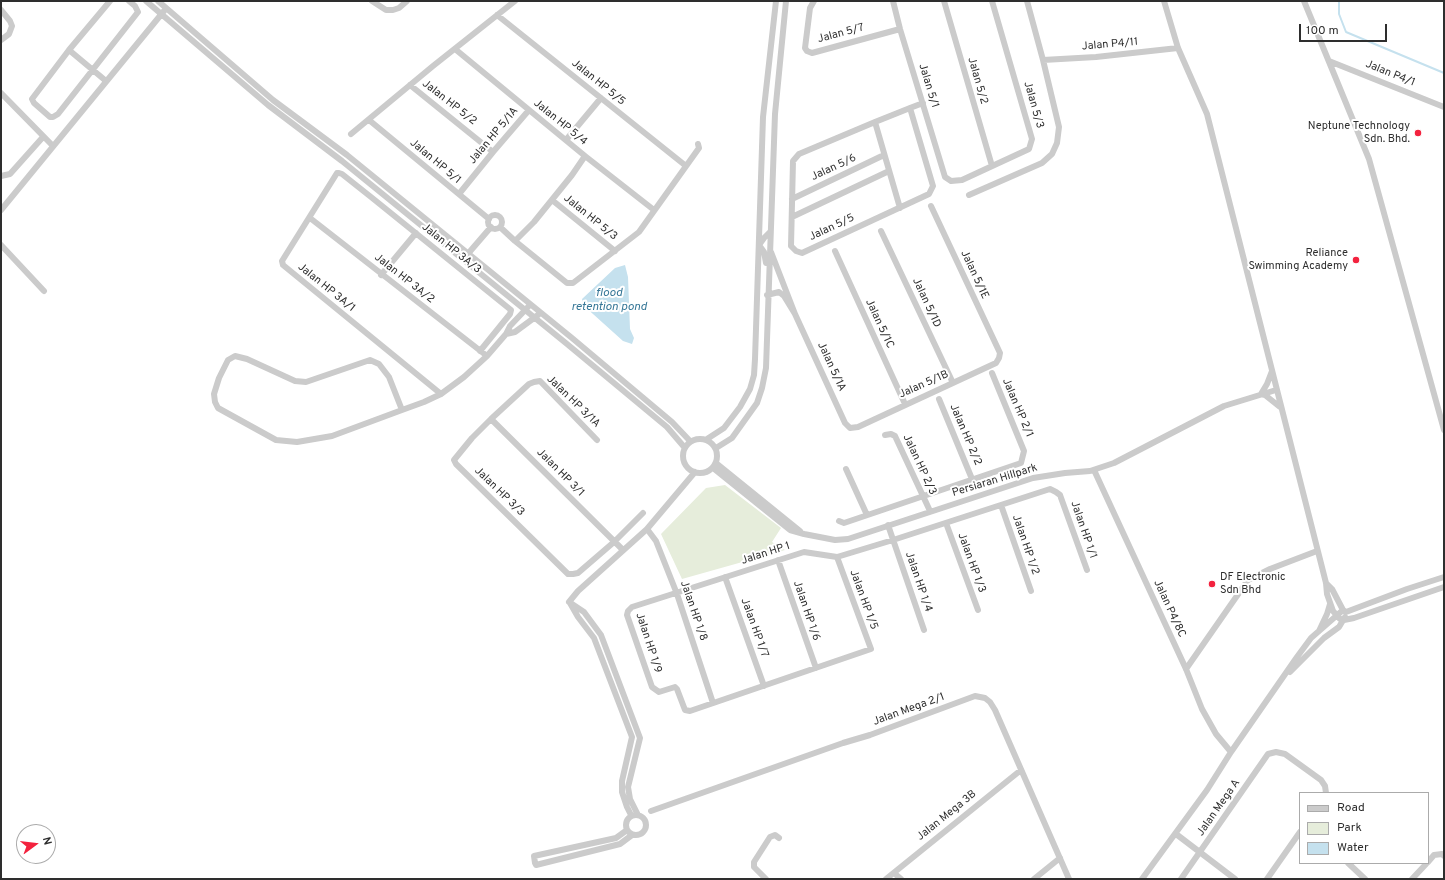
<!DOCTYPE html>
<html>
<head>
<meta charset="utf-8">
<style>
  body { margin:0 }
  #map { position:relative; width:1445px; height:880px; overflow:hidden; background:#fff; font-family:Overpass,sans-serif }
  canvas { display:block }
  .frame { position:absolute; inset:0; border:2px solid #2e2e2e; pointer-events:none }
  .legend { position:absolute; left:1299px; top:792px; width:130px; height:72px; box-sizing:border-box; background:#fff; border:1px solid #ababab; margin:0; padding:5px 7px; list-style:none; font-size:12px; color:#2e2e2e }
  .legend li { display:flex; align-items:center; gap:8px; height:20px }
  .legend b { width:20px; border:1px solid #ababab }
  .north { position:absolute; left:16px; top:824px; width:40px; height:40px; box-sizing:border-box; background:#fff; border:1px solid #ababab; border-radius:50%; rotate:75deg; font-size:11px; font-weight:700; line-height:16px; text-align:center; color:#2e2e2e }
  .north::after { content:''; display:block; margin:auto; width:14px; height:18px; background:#f3223e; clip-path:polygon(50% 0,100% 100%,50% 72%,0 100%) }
  .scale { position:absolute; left:1299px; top:24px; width:88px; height:18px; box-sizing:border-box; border:2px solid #2e2e2e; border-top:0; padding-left:5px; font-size:12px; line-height:14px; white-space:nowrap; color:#2e2e2e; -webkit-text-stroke:3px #fff; paint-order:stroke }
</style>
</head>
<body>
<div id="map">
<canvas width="1445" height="880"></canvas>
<div class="frame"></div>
<ul class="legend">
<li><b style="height:5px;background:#cbcbcb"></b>Road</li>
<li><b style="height:11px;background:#e6eddb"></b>Park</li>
<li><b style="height:11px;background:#c5e1ee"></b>Water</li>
</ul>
<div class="north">N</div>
<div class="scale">100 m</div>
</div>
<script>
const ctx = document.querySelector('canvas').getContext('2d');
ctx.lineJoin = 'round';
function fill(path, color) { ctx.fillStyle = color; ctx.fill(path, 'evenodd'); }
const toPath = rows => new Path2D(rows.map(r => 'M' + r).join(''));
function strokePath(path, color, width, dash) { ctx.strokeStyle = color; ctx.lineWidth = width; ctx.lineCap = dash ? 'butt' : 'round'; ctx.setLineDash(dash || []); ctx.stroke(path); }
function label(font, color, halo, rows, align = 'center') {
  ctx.font = font + ' Overpass,sans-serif'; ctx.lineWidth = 4; ctx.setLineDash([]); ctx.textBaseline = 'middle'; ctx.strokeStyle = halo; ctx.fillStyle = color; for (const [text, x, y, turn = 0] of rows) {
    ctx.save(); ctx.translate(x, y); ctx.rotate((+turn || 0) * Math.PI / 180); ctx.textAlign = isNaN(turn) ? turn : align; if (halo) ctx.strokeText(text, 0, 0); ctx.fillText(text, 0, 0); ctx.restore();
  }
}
fill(toPath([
  [725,485,781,528,772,542,785,550,682,579,661,534,706,488]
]), '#e6eddb');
fill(toPath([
  [625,265,628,277,630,329,634,338,632,344,623,341,583,305,582,299,615,268]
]), '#c5e1ee');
strokePath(toPath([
  [1339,1,1339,14,1346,32,1444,73]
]), '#c5e1ee', 2);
strokePath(toPath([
  [110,1,69,50,32,99,34,103,50,117,53,117,58,114,138,12,135,6,129,1],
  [146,1,268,105,342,161,567,344,667,427,685,448],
  [158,1,273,100,347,155,572,338,672,422,690,441],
  [372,1,386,10,393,10,399,8,407,1],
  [814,1,810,8,805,48,807,51,812,53,900,29],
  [893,1,900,29,945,177,951,181,962,180,1029,149,1032,139,992,1],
  [944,1,992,166],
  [1164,1,1178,48,1207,114,1326,583,1327,594,1333,611,1340,619,1344,620,1354,618,1444,587],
  [1304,1,1369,159,1444,430],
  [1,10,10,21,12,26,9,34,1,40],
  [497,15,686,166],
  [455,49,585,156,654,210],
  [69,50,106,81],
  [1043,60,1096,57,1178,48],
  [1329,61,1444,107],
  [410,85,493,152],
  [1,93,53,146],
  [910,108,933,186,929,194,802,253,796,251,791,246,793,161,799,154,875,122,910,108,923,103],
  [369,120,489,219],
  [875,122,900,208],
  [351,134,433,66,515,1],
  [566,140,601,98],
  [1,176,10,174,43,137],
  [459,194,493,152,529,110],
  [969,195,1042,163,1052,154,1057,143,1059,127,1043,60,1027,1],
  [792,199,884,155],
  [552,200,615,251],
  [1,210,164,11],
  '488 222a7 7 0 1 1 14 0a7 7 0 1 1-14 0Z',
  [792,217,889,171],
  [310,218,487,356],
  [500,227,515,241,567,283,573,283,639,232,699,148,698,144],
  [881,231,953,383],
  [515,241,534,222,572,175,585,156],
  [1,245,44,291],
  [835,251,905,404],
  [466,256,491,227],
  [766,263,764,252,759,245,764,238,770,232],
  [381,275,416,233],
  [767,295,779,292,784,296,795,314,771,252],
  [795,314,845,423,850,428,858,427,996,363,999,358,1000,353,931,206],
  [506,334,515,332,538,315],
  [1272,371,1267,384,1261,394,1265,395,1280,407],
  [441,394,283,265,282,261,337,173,339,173,342,174,371,197,511,310,510,314,480,351],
  [939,399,972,479],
  [402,410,389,377,379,364,370,360,306,382,295,381,247,359,235,356,228,360,219,378,214,394,215,402,218,408,276,440,297,442,332,436,402,410,424,402,441,394,464,377,487,356,506,334,510,326,528,307],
  [491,419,623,550],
  [885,435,891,434,895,436,930,511],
  '683 456a17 17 0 1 1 34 0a17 17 0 1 1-34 0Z',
  [707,439,724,428,740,407,750,389,754,375,755,359,763,117,776,1],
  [597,440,540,381,534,382,529,384,491,419,472,438,454,460,456,464,568,574,573,574,578,573,614,542,643,513],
  [716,448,732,438,757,403,762,388,766,368,775,114,786,1],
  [716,463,800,531],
  [713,468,790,530,804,534,835,540,848,539,1033,478,1065,473,1090,471,1114,463,1224,406,1276,390],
  [846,469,867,515],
  [1094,470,1186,669,1202,709,1216,734,1231,752],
  [1001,505,1031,591],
  [839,521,844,523,1021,463,1024,451,992,373],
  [946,523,978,610],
  [888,525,924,630],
  [647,529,656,541,677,594,713,703],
  [837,557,871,649,690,711,685,710,677,689,675,687,659,692,652,687,627,615,628,611,632,607,804,552,837,557,893,540,1050,489,1056,492,1060,495,1087,570],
  [778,560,816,668],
  [725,577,764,686],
  [1326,583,1332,589,1343,610,1346,612,1407,589,1444,577],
  [569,602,584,612,601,635,640,738,628,787,630,799,638,815],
  [569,602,578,591,647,529,695,472],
  [570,603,578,617,594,638,632,737,622,781,622,792,627,807,631,815],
  [1319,631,1327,614,1330,604],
  [1186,669,1248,580,1270,569,1317,551],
  [1290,672,1324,638,1339,627,1345,617],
  [651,811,843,743,870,735,975,696,985,698,990,702,995,710,1069,879],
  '626 825a10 10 0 1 1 20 0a10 10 0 1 1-20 0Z',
  [627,830,616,838,534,856,535,863,536,865,620,844,632,835],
  [1176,834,1235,879],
  [1428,862,1434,855,1442,854,1444,856],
  [1348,863,1365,879],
  [894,873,901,879],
  [766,879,754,867,754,862,770,837,775,835,779,838],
  [886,879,1021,770],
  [1034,879,1060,858],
  [1142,879,1207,790,1231,752,1297,657,1311,638,1343,610],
  [1181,879,1268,754,1276,752,1285,754,1321,780,1325,786,1326,793],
  [1267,879,1300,832],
  [1412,879,1427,863]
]), '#cbcbcb', 6);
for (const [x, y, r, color] of [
  [1418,133,4,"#f3223e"],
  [1356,260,4,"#f3223e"],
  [1212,584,4,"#f3223e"]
]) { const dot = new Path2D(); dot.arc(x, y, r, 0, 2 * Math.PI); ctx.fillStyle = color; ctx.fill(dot); strokePath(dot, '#fff', 1.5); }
label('11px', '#2e2e2e', '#fff', [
  ["Jalan 5/7",841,34,-15],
  ["Jalan P4/11",1110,45,-5],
  ["Jalan P4/1",1390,74,22],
  ["Jalan 5/2",977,81,74],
  ["Jalan HP 5/5",598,83,39],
  ["Jalan 5/1",928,86,73],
  ["Jalan HP 5/2",449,103,38],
  ["Jalan 5/3",1033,105,74],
  ["Jalan HP 5/4",560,123,39],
  ["Jalan HP 5/1A",494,136,-50],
  ["Jalan HP 5/1",435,162,40],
  ["Jalan 5/6",834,168,-25],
  ["Jalan HP 5/3",590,218,39],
  ["Jalan 5/5",832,228,-25],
  ["Jalan HP 3A/3",451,249,39],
  ["Jalan 5/1E",974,275,65],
  ["Jalan HP 3A/2",404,279,38],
  ["Jalan HP 3A/1",326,288,39],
  ["Jalan 5/1D",926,303,65],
  ["Jalan 5/1C",879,324,65],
  ["Jalan 5/1A",831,367,65],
  ["Jalan 5/1B",924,385,-24],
  ["Jalan HP 3/1A",573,402,44],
  ["Jalan HP 2/1",1017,408,67],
  ["Jalan HP 2/2",965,435,67],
  ["Jalan HP 2/3",919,465,65],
  ["Jalan HP 3/1",560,473,45],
  ["Persiaran Hillpark",995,481,-17],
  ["Jalan HP 3/3",499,492,44],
  ["Jalan HP 1/1",1083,530,71],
  ["Jalan HP 1/2",1025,545,71],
  ["Jalan HP 1",766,554,-18],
  ["Jalan HP 1/3",971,563,70],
  ["Jalan HP 1/4",918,582,71],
  ["Jalan HP 1/5",863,600,70],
  ["Jalan P4/8C",1169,609,65],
  ["Jalan HP 1/8",693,611,71],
  ["Jalan HP 1/6",806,611,71],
  ["Jalan HP 1/7",754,628,70],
  ["Jalan HP 1/9",648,643,72],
  ["Jalan Mega 2/1",909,710,-20],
  ["Jalan Mega A",1219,808,-55],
  ["Jalan Mega 3B",947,816,-39]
]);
label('11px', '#2e2e2e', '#fff', [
  ["Neptune Technology",1410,127],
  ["Sdn. Bhd.",1410,140],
  ["Reliance",1348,254],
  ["Swimming Academy",1348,267],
  ["DF Electronic",1220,578,"left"],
  ["Sdn Bhd",1220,591,"left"]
], 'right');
label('italic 12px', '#367797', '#fff', [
  ["flood",609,294],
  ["retention pond",609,308]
]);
</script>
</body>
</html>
